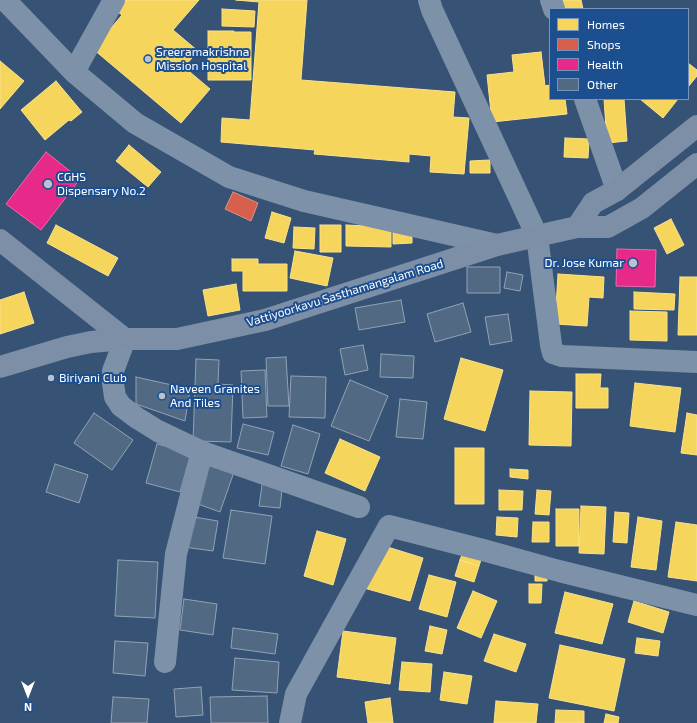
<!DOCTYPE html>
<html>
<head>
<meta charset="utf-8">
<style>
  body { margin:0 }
  #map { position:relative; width:697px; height:723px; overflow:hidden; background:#365274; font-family:"Exo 2",sans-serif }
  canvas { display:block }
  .legend { position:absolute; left:549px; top:8px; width:140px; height:92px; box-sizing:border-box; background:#1b4f8f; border:1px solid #7695bc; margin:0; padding:5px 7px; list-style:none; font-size:12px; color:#fff }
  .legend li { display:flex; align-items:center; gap:8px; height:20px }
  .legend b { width:20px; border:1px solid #7695bc }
  .north { position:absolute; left:8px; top:675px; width:40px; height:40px; -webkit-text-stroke:3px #1b4f8f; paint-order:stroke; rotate:180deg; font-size:11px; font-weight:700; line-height:16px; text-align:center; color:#fff }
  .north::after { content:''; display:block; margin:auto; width:14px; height:18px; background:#fff; clip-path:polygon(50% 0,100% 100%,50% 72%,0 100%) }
</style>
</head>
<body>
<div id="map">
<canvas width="697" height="723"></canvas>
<ul class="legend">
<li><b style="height:11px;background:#f6d55c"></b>Homes</li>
<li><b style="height:11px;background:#d6604d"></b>Shops</li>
<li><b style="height:11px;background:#e7298a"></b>Health</li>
<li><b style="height:11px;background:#526984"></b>Other</li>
</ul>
<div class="north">N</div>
</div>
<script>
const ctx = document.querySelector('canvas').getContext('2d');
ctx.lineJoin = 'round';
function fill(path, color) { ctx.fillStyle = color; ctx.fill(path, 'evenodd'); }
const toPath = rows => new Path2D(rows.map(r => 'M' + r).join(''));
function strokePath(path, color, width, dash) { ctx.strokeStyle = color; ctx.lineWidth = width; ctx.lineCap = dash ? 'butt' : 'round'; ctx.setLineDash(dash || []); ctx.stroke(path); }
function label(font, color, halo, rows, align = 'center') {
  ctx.font = font + ' "Exo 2",sans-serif'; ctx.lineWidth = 4; ctx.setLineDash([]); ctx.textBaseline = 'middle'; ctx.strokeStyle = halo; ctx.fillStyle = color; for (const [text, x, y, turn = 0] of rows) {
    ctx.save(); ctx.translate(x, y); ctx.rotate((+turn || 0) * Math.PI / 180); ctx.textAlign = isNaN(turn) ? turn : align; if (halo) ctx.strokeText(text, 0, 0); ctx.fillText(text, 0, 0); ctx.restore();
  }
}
const homes = toPath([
  [124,0,199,0,173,30,198,51,184,67,210,89,181,123,93,49,122,15,115,10,124,0],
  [236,0,307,0,301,80,455,92,453,117,469,118,464,174,430,172,431,156,409,154,409,162,314,154,315,150,221,142,222,118,250,120,259,2,236,0],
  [553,0,581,0,583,9,555,9,553,0],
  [222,9,255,11,254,27,222,26,222,9],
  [208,31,234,31,234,32,251,32,251,80,208,80,208,31],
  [541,52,545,86,550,85,550,99,565,99,567,114,492,122,487,75,514,72,512,55,541,52],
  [0,61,24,81,0,109,0,61],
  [688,63,697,70,697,76,688,87,688,63],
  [56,81,82,112,71,121,69,120,45,140,21,110,56,81],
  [604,99,624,99,627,141,607,143,604,99],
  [640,99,678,99,663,118,640,99],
  [565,138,589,139,588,158,564,157,565,138],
  [129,145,161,172,148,187,116,161,129,145],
  [490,160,490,173,470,173,470,161,490,160],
  [272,212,291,218,284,243,265,238,272,212],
  [671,219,684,245,667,254,654,228,671,219],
  [56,225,118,258,108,276,47,243,56,225],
  [320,225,341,225,341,252,320,252,320,225],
  [346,225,391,227,391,247,346,246,346,225],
  [294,227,315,228,314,249,293,248,294,227],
  [412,228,412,243,393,244,393,229,412,228],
  [295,251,333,258,327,286,290,278,295,251],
  [232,259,258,259,258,264,287,264,287,291,243,291,243,271,232,271,232,259],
  [558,274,604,277,603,298,589,297,587,326,555,324,558,274],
  [680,277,697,277,697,335,678,335,680,277],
  [236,284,240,310,208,316,203,290,236,284],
  [24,292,34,323,0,334,0,300,24,292],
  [634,292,675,294,674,310,634,309,634,292],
  [630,311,667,312,667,341,630,340,630,311],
  [461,358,503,370,485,431,444,419,461,358],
  [576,374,601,374,600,388,608,388,608,408,576,408,576,374],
  [635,383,681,388,675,432,630,426,635,383],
  [530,391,572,392,571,446,529,445,530,391],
  [687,413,697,415,697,455,681,453,687,413],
  [340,439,380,457,365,491,325,473,340,439],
  [455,448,484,448,484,504,455,504,455,448],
  [510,469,528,470,528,479,510,477,510,469],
  [499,490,523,491,522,510,499,510,499,490],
  [537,490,551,491,549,515,535,514,537,490],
  [581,506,606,507,604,554,579,553,581,506],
  [556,509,579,509,579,546,556,546,556,509],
  [615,512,629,513,627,543,613,542,615,512],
  [497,517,518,518,517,537,496,535,497,517],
  [638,517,662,521,656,570,631,567,638,517],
  [533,522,549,522,549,542,532,542,533,522],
  [676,522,697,525,697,581,668,577,676,522],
  [317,531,346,539,333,585,304,576,317,531],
  [378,544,423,558,410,601,364,588,378,544],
  [466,544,484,550,479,566,460,560,466,544],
  [460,560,479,566,474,582,455,576,460,560],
  [535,562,548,563,547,581,535,581,535,562],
  [429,575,456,582,447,617,419,609,429,575],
  [529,584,542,584,541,603,529,603,529,584],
  [473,591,497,601,481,638,457,628,473,591],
  [565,592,613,604,602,644,555,633,565,592],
  [634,601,669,612,663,633,628,622,634,601],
  [430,626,447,630,442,654,425,651,430,626],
  [343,631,396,638,390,684,337,677,343,631],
  [494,634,526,644,516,672,484,661,494,634],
  [637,638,660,641,658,656,635,653,637,638],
  [560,645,625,659,614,711,549,698,560,645],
  [402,662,432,664,430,692,399,690,402,662],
  [444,672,472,676,467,704,440,700,444,672],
  [390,698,393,723,368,723,365,702,390,698],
  [496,701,538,704,536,723,494,723,496,701],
  [556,710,584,711,584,723,555,723,556,710],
  [606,714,619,717,618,723,604,723,606,714]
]);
fill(homes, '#f6d55c');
strokePath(homes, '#f9e28d', 1);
const shops = toPath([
  [233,192,258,203,251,221,225,209,233,192]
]);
fill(shops, '#d6604d');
strokePath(shops, '#e29082', 1);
const health = toPath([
  [46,152,80,179,41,230,6,204,46,152],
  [617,249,656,250,655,287,616,286,617,249]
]);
fill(health, '#e7298a');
strokePath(health, '#ee69ad', 1);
const building = toPath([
  [467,267,500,267,500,293,467,293,467,267],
  [507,272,523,275,520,291,504,288,507,272],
  [401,300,405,322,359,330,355,308,401,300],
  [463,303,471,332,435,342,427,314,463,303],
  [508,314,512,341,490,345,485,317,508,314],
  [363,345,368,370,345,375,340,349,363,345],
  [381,354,414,356,413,378,380,377,381,354],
  [286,357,289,406,268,406,266,358,286,357],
  [196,359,219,360,218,384,233,385,231,442,193,441,196,359],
  [265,370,267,417,243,418,241,371,265,370],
  [291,376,326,377,325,418,289,417,291,376],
  [136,377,190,389,185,421,136,404,136,377],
  [350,380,388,396,369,441,331,426,350,380],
  [400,399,427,402,423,439,396,437,400,399],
  [94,413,133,440,112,470,74,443,94,413],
  [243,424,274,432,268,455,237,448,243,424],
  [293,425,320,434,308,474,281,466,293,425],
  [157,444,191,453,180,492,146,483,157,444],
  [209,463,234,472,220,512,195,503,209,463],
  [55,464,88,475,79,503,46,492,55,464],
  [263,478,283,481,280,508,259,506,263,478],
  [231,510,272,516,265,564,223,558,231,510],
  [188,516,218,521,213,551,184,547,188,516],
  [118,560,158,562,155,618,115,616,118,560],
  [184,599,217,604,213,635,180,630,184,599],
  [233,628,278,634,275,654,231,648,233,628],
  [115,641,148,643,145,676,113,673,115,641],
  [235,658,279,662,277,693,232,690,235,658],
  [201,687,203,715,176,717,174,689,201,687],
  [267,696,268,723,211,723,210,697,267,696],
  [113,697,149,699,147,723,111,723,113,697]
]);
fill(building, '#526984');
strokePath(building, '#92a2b6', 1);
strokePath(toPath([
  [5,0,74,72,135,123,229,177,304,201,497,245],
  [429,0,432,10,537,236,551,345,553,353,562,356,697,362],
  [551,0,554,9],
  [74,72,114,0],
  [585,99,617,190],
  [125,339,113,371,113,383,115,397,121,406,137,418,158,431,202,452,176,554,165,662],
  [202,452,359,507],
  [290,723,296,694,389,526,483,550,559,571,697,605]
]), '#7d92a8', 22);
strokePath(toPath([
  [577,227,593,203,617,190,697,126],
  [0,240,125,339],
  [0,367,67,347,91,342,125,339,177,339,265,320,497,245,577,227,608,227,642,208,697,164]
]), '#7d8ea7', 22);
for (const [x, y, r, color] of [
  [148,59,4,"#b9c2ce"],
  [48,184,5,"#b9c2ce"],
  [633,263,5,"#b9c2ce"],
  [51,378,4,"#b9c2ce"],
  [162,396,4,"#b9c2ce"]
]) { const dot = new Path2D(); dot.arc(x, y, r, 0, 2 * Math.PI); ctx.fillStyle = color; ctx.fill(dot); strokePath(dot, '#1b4f8f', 1.5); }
label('12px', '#fff', '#1b4f8f', [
  ["Sreeramakrishna",156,52],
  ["Mission Hospital",156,66],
  ["CGHS",57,177],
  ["Dispensary No.2",57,191],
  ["Dr. Jose Kumar",624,263,"right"],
  ["Biriyani Club",59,378],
  ["Naveen Granites",170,389],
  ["And Tiles",170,403]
], 'left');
label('12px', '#fff', '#1b4f8f', [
  ["Vattiyoorkavu Sasthamangalam Road",345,293,-17]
]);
</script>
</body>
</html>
